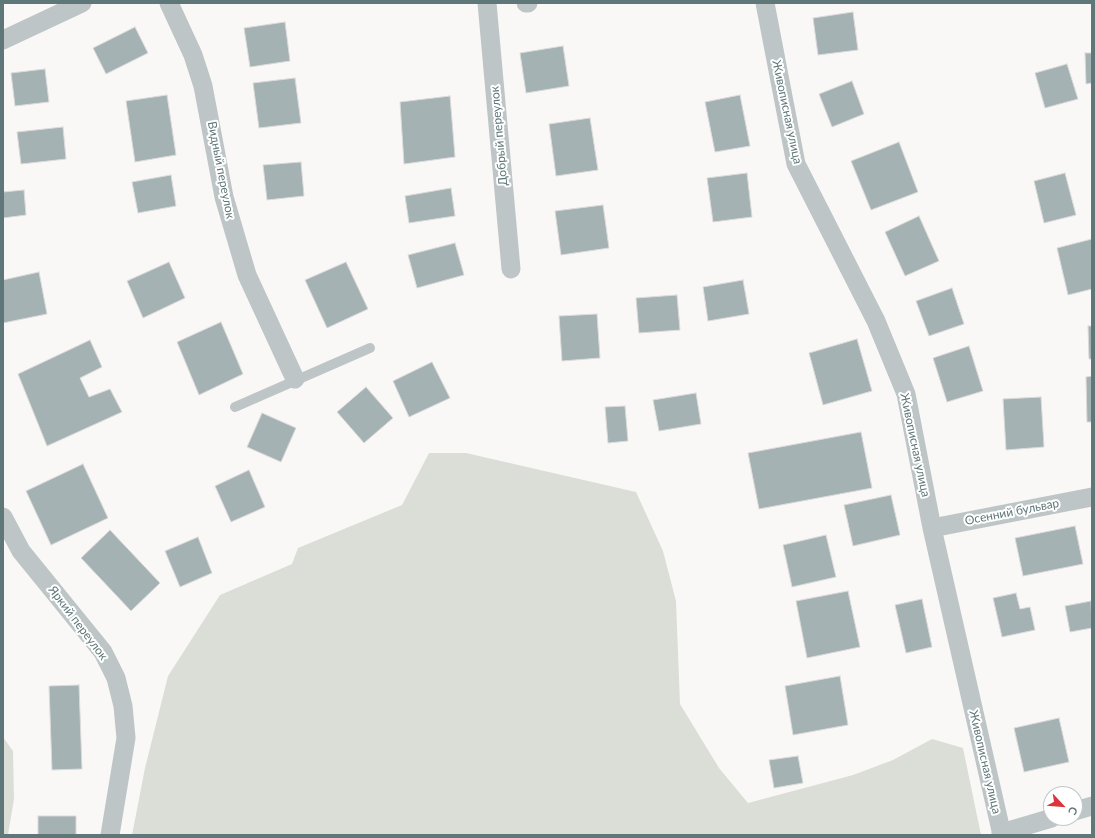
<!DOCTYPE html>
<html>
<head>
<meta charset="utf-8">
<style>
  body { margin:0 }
  #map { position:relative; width:1095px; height:838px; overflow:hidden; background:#f9f8f7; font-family:Lato,sans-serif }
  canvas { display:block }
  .frame { position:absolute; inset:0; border:4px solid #60777a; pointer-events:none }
  .north { position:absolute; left:1043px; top:786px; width:40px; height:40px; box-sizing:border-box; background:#fff; border:1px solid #bfc9ca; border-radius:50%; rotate:116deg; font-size:11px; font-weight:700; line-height:16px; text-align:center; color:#60777a }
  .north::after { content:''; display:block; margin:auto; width:14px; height:18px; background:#dd333d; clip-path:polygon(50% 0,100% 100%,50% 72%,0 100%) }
</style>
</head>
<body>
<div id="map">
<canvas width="1095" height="838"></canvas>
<div class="frame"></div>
<div class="north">С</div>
</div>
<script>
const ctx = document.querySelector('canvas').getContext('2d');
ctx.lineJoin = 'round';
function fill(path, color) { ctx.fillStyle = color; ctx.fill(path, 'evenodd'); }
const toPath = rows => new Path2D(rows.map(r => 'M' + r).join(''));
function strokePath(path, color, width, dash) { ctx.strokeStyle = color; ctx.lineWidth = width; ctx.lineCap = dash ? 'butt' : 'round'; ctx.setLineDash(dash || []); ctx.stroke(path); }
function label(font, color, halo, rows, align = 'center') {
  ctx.font = font + ' Lato,sans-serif'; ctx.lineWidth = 4; ctx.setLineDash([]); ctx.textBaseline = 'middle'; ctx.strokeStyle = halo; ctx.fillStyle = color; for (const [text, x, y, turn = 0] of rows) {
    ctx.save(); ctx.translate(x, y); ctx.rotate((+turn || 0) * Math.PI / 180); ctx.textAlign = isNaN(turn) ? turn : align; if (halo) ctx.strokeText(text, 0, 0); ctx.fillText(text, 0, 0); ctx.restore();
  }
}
fill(toPath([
  [429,453,466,453,636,492,663,551,676,601,680,704,719,768,748,803,853,775,893,760,932,739,963,748,981,835,132,835,145,768,168,676,220,595,292,564,298,548,402,505],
  [3,737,13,751,14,799,8,835,3,835]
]), '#dbded6');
const building = toPath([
  [853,12,858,50,818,55,813,18,853,12],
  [285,22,290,61,250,67,244,28,285,22],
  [135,27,148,53,106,74,93,48,135,27],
  [563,46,569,86,526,93,520,53,563,46],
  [1085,53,1092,53,1092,83,1086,84,1085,53],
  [1067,64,1078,99,1045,108,1035,73,1067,64],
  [45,69,49,102,15,106,11,73,45,69],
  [295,78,301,123,259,128,253,83,295,78],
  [852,81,864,114,832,127,819,94,852,81],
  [167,95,176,155,135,162,126,101,167,95],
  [740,95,750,146,715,152,705,102,740,95],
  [450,96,455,157,404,164,400,102,450,96],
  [590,118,598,170,556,176,549,124,590,118],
  [63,127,66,159,21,164,17,132,63,127],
  [899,142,918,192,871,210,851,161,899,142],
  [301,162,304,196,267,200,263,165,301,162],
  [747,173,752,217,713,222,707,178,747,173],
  [1065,173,1076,215,1044,223,1034,181,1065,173],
  [171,175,176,206,138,213,132,182,171,175],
  [451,188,455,216,409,223,405,196,451,188],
  [24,190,26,215,3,218,3,192,24,190],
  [603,205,609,248,561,255,555,211,603,205],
  [919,216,939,261,905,276,885,232,919,216],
  [1092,239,1092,289,1068,295,1057,248,1092,239],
  [455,243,464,275,417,288,408,255,455,243],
  [169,262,185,298,143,318,127,281,169,262],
  [346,262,368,309,327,328,305,280,346,262],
  [39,272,47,314,3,323,3,280,39,272],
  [743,280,749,314,708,321,703,287,743,280],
  [952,288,964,324,929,336,916,301,952,288],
  [677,295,680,330,639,333,636,298,677,295],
  [597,314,600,358,562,361,559,316,597,314],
  [221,322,243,374,199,395,177,342,221,322],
  [1088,326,1092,326,1092,359,1089,359,1088,326],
  [857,339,872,391,823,405,809,353,857,339],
  [90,340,102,367,80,378,89,397,110,389,122,412,47,446,18,374,90,340],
  [969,346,983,391,947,402,933,358,969,346],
  [432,362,450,398,409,417,393,381,432,362],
  [1092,376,1092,422,1087,422,1086,377,1092,376],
  [366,387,393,418,364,443,337,412,366,387],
  [696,393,701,424,659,431,653,400,696,393],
  [1041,397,1044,447,1006,450,1003,399,1041,397],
  [625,406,628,441,608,443,605,407,625,406],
  [262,413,296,428,281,462,247,447,262,413],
  [861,432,872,488,759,509,748,453,861,432],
  [83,464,108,518,51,545,26,491,83,464],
  [249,470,265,507,231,522,215,486,249,470],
  [891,495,900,535,853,546,844,505,891,495],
  [1075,526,1083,564,1023,576,1015,538,1075,526],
  [110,530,160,583,131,611,81,558,110,530],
  [826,535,836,577,792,587,783,545,826,535],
  [198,537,212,573,180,587,165,551,198,537],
  [848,591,860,647,807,658,796,601,848,591],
  [1016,593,1020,609,1030,607,1035,630,1002,637,993,598,1016,593],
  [922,599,932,647,906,653,895,605,922,599],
  [1091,601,1092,628,1070,632,1065,606,1091,601],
  [840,676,848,725,793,735,785,686,840,676],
  [79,685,82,769,52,770,49,686,79,685],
  [1059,718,1069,762,1024,772,1014,728,1059,718],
  [798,756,803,783,774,788,769,760,798,756],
  [38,816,76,816,76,835,38,835,38,816]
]);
fill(building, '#a5b2b4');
strokePath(building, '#dbdad9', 1);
strokePath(toPath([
  [235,407,370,348]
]), '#bec5c6', 10);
strokePath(toPath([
  [169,3,193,55,203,86,224,197,247,275,295,379],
  [487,3,511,269],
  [526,3,528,3],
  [765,3,796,164,876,321,906,394,932,528,1002,835],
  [3,40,82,3],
  [3,517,21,551,103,652,116,678,123,706,126,738,110,835],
  [932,528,1092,497],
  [1075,811,1092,806],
  [1001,833,1052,818]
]), '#bec5c6', 19);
label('12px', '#60777a', '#fff', [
  ["Живописная улица",787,112,78],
  ["Добрый переулок",499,136,-95],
  ["Видный переулок",221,170,79],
  ["Живописная улица",915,445,78],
  ["Осенний бульвар",1012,512,-11],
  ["Яркий переулок",78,623,53],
  ["Живописная улица",985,762,77]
]);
</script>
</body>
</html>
